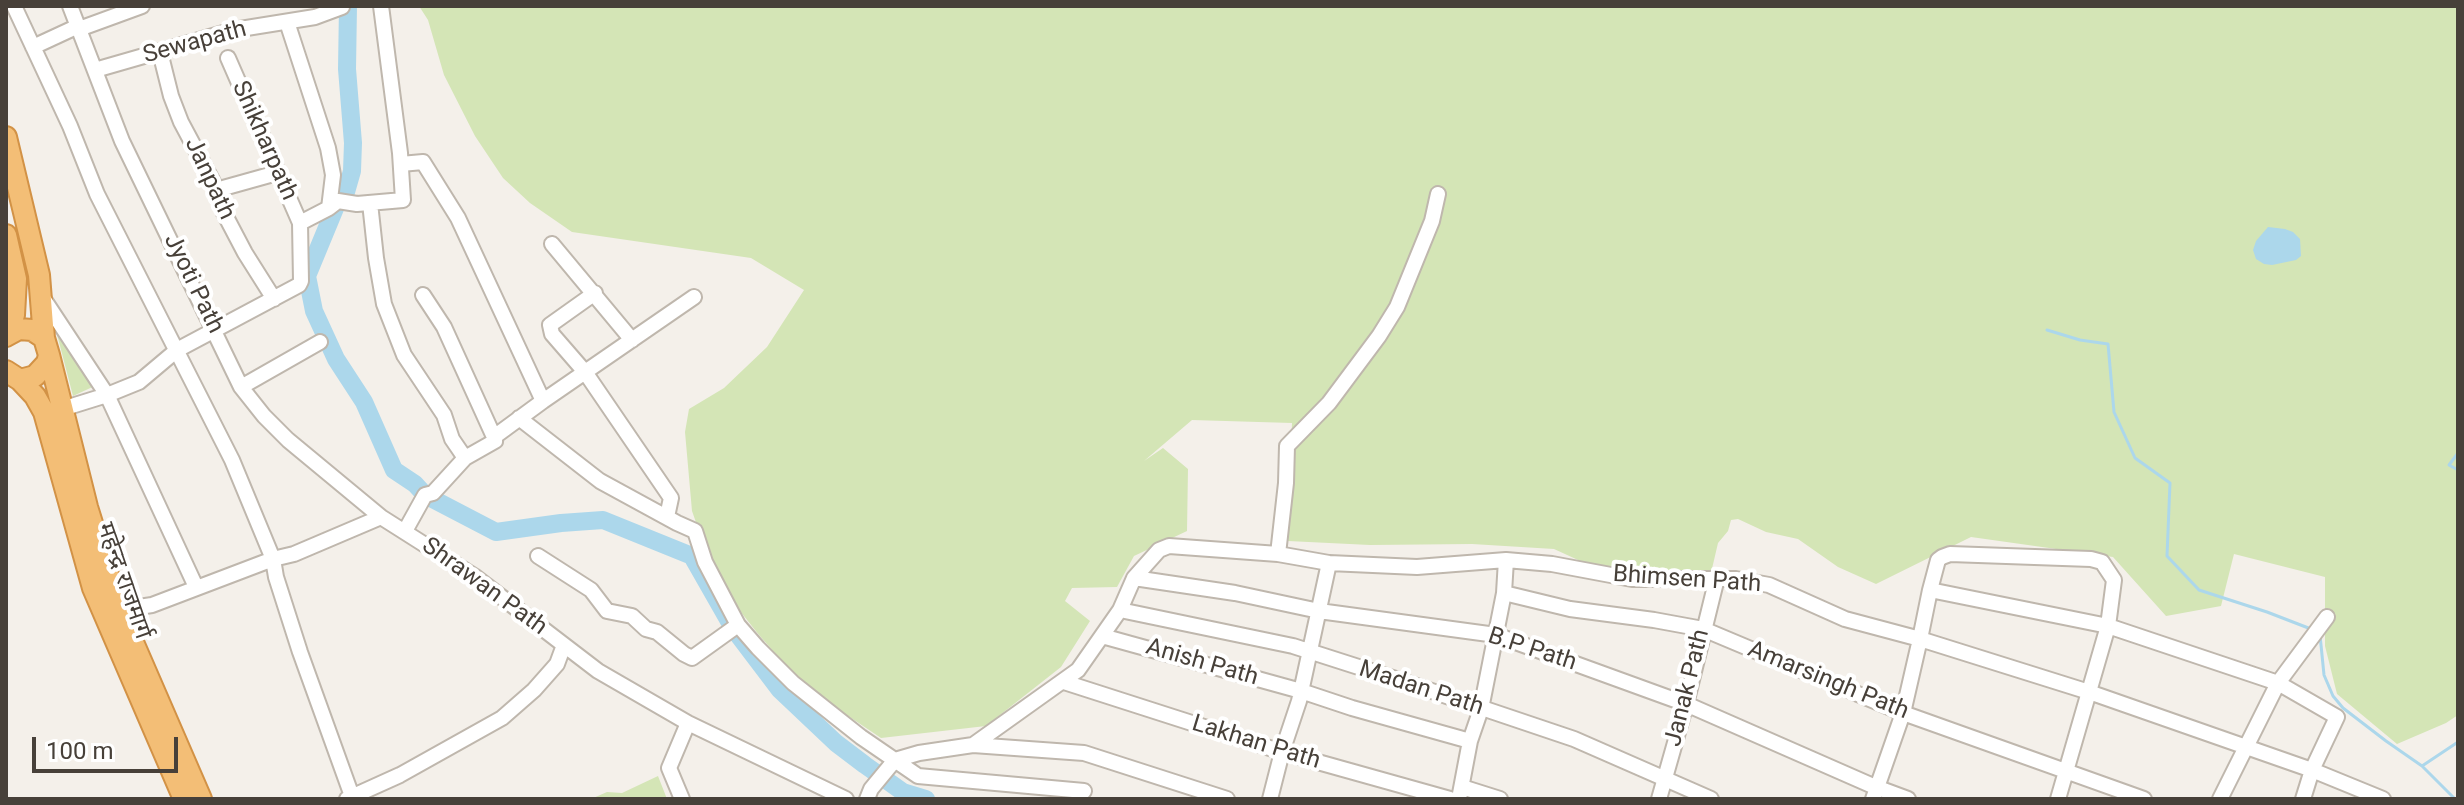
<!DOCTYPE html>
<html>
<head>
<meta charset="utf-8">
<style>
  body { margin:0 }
  #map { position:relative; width:2464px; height:805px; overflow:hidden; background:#f4f0ea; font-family:Roboto,sans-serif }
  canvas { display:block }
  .frame { position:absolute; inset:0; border:8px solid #474039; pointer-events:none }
  .scale { position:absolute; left:32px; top:737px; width:146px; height:36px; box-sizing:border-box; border:4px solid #474039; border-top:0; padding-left:10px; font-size:24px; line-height:28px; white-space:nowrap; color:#474039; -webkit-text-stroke:6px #fff; paint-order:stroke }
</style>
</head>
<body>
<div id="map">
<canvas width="2464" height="805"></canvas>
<div class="frame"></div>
<div class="scale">100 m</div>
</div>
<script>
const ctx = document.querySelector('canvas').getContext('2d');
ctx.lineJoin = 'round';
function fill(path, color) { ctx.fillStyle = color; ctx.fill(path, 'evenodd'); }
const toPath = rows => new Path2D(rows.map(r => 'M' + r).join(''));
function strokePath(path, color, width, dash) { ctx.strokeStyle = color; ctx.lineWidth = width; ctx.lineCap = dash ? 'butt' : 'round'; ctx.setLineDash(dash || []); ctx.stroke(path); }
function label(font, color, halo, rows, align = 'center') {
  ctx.font = font + ' Roboto,"Noto Sans Devanagari",sans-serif'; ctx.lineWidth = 8; ctx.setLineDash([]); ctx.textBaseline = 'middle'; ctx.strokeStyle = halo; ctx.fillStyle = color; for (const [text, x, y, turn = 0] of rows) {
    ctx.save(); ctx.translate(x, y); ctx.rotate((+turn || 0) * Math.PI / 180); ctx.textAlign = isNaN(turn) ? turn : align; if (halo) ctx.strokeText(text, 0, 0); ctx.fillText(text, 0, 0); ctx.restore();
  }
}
fill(toPath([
  [419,6,2458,6,2458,715,2446,723,2397,744,2337,694,2325,646,2325,577,2234,554,2221,606,2166,616,2113,557,1971,537,1876,584,1838,567,1798,539,1766,532,1738,519,1731,520,1728,531,1718,543,1711,573,1600,570,1554,549,1472,544,1370,545,1288,541,1292,423,1192,420,1144,461,1163,448,1188,469,1187,531,1134,556,1117,587,1072,588,1065,601,1090,621,1061,667,986,726,881,738,805,687,759,635,717,582,692,511,685,432,689,409,724,388,767,347,804,290,751,258,572,232,530,203,503,178,475,136,444,75,428,20],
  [52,315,99,384,73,396],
  [658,776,667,799,591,799,607,792,622,793]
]), '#d4e5b6');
fill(toPath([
  [2268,227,2285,229,2293,232,2300,239,2301,256,2296,260,2272,265,2264,264,2256,259,2253,250,2256,241]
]), '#acd7eb');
strokePath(toPath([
  [2047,330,2080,340,2108,344,2114,412,2135,458,2170,483,2167,556,2199,590,2267,612,2311,629],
  [2458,453,2449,465,2458,470],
  [2320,635,2324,675,2333,696,2343,708,2386,741,2422,766,2455,799],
  [2422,766,2458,742]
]), '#acd7eb', 3);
strokePath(toPath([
  [348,6,347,69,353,143,352,171,346,192,338,201,307,276,314,311,336,359,364,402,394,470,415,484,425,495,496,532,561,523,603,520,692,556,733,628,780,690,836,743,865,765,903,792,926,799]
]), '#acd7eb', 18);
const minor = toPath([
  [14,6,70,126,97,194,232,460,273,559,276,577,300,652,353,799],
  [70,6,122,141,241,387,264,416,288,440,381,517,474,576,598,671,688,723,846,799],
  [287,22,328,148,333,175,329,208],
  [33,47,74,28,79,29,142,6],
  [160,52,171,96,181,122,213,182,224,213,245,253,274,299],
  [228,58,300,223],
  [95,70,234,30,315,17,342,7],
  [401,164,423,162,458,218,543,401],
  [216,190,277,173],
  [370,203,376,258,384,304,404,355,444,415,452,439,465,458],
  [552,244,632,340],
  [595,293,550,325,552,334,585,372,671,498,668,512,664,516],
  [423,295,444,327,494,437],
  [43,298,107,395,196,587],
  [241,387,320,342],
  [62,409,107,395,139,382,177,350,299,285,301,281,300,223,329,208,338,201,357,204,403,200,400,153,381,6],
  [519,418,600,481,677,523,695,531,705,562,738,625,758,648,793,683,861,737,918,776,1084,791],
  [405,531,425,495,433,493,465,458,495,441,494,437,543,401,694,297],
  [1278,554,1286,483,1287,446,1329,403,1379,336,1397,307,1432,221,1438,194],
  [538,556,591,590,607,611,632,616,646,629,657,632,684,654,692,658,738,625],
  [1134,578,1235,593,1319,611,1496,635,1686,704,1873,786,1908,799],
  [1930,590,2108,626,2058,799],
  [1504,593,1570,609,1654,620,1703,629,1903,713,2144,799],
  [1120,610,1293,646,1396,679,1574,739,1711,799],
  [111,613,119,610,152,605,273,559,294,554,381,517],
  [1102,636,1301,691,1352,708,1470,741],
  [1064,682,1282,752,1450,799],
  [973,745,1078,670,1120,610,1134,578,1159,550,1169,546,1278,554,1329,563,1417,567,1506,560,1552,564,1632,579,1736,579,1769,585,1845,619,1920,639,1930,590,1938,560,1942,557,1950,554,2091,559,2102,562,2114,580,2108,626,2278,683,2337,717,2312,770,2303,799],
  [1462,787,1500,799],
  [347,799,400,775,502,718,534,690,557,664,564,645],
  [682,799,669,768,688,723],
  [867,799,871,789,895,760,919,753,973,745,1084,753,1227,799],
  [1270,799,1282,752,1299,701,1329,563],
  [1459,799,1470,741,1481,709,1504,593,1506,560],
  [1659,799,1686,704,1717,578],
  [1873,799,1903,713,1920,639,2089,692,2312,770,2383,799],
  [2220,799,2278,683,2327,617]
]);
const highway = toPath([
  [6,137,39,275,44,338],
  [6,235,16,279,14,315,6,336],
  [6,336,19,329,32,330,44,338,49,355,47,363,35,376,20,380,6,371],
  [49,355,87,507,119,610,201,799],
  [20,380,35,396,44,412,93,588,184,799]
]);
strokePath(minor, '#bfb7ad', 18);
strokePath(highway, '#d29246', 24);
strokePath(minor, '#fff', 14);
strokePath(highway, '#f3be76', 20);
label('24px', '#474039', '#fff', [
  ["Sewapath",195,43,-15],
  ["Shikharpath",264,141,66],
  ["Janpath",209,179,65],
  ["Jyoti Path",193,284,64],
  ["Bhimsen Path",1687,580,4],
  ["महेन्द्र राजमार्ग",123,581,71],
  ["Shrawan Path",484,587,36],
  ["B.P Path",1532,650,18],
  ["Anish Path",1202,663,16],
  ["Amarsingh Path",1828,681,22],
  ["Janak Path",1688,688,-76],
  ["Madan Path",1421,689,18],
  ["Lakhan Path",1256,743,17]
]);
</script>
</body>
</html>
